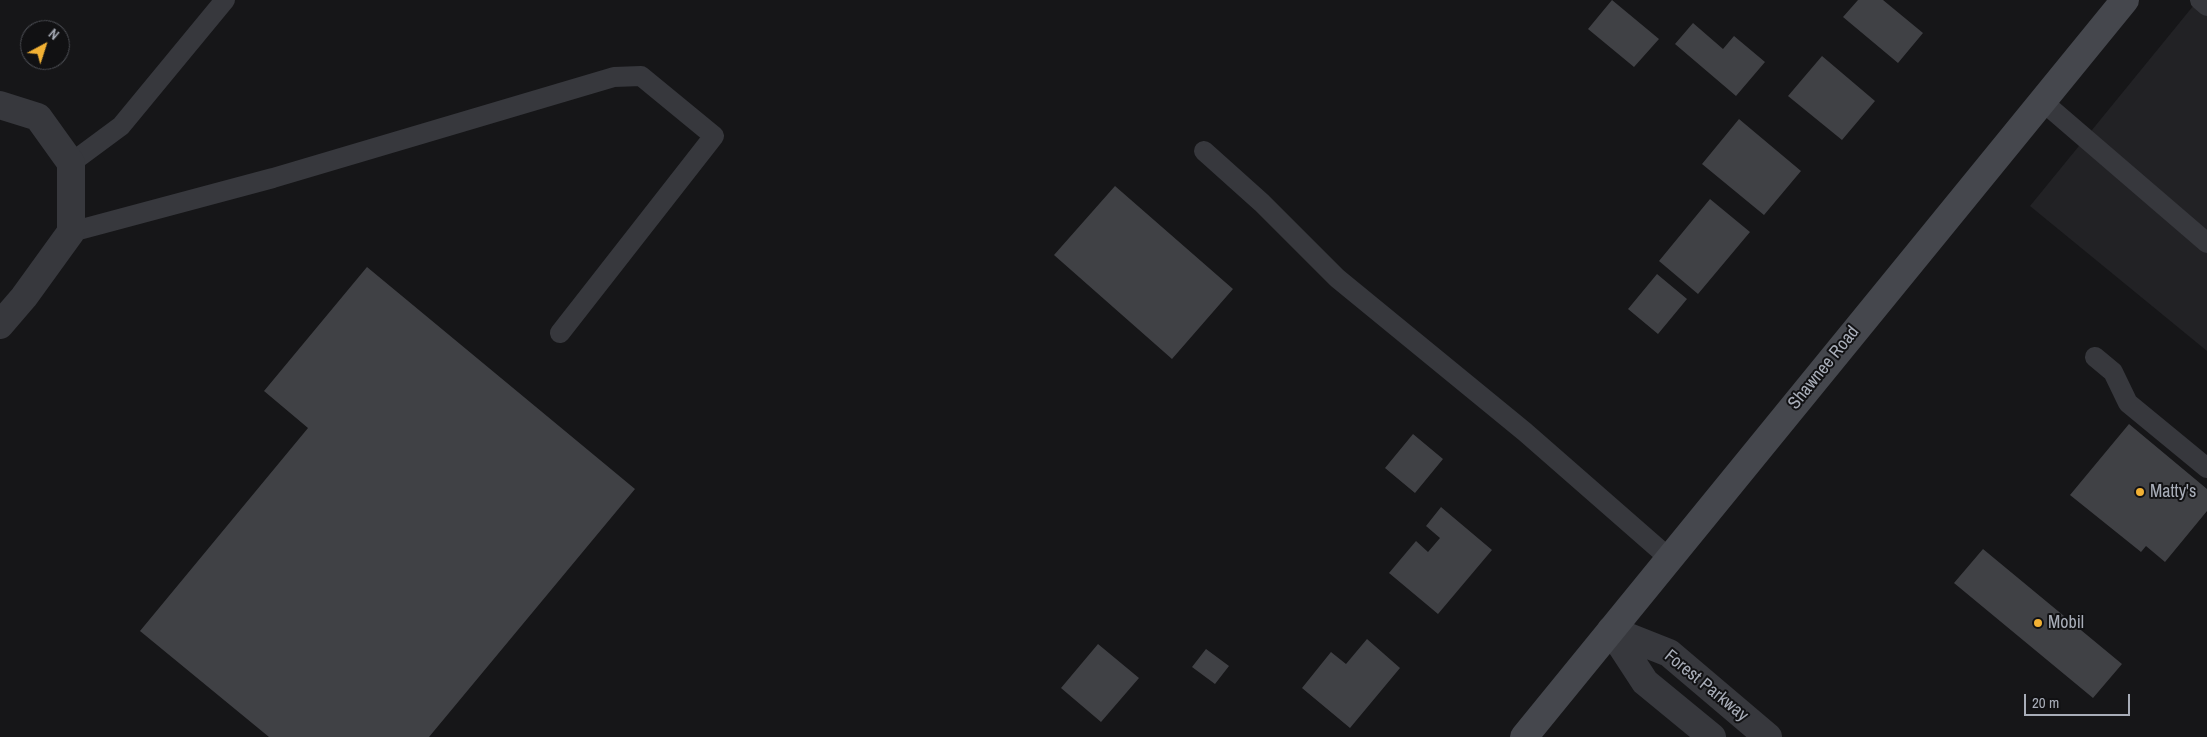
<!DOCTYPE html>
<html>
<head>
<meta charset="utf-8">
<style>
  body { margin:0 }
  #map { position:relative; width:2207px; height:737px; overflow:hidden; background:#161618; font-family:"Archivo Narrow",sans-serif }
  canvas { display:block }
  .north { position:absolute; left:20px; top:20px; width:50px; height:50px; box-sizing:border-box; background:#111113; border:1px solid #4d4f55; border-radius:50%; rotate:40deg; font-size:14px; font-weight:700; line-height:20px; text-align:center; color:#a8adb8 }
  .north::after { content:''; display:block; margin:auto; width:18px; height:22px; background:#f2b134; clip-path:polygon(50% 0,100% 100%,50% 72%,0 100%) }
  .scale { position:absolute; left:2024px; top:694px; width:106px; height:22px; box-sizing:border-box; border:2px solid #a8adb8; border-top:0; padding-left:6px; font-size:15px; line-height:18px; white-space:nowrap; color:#a8adb8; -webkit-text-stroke:4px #111113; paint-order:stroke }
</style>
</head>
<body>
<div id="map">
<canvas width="2207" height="737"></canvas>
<div class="north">N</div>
<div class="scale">20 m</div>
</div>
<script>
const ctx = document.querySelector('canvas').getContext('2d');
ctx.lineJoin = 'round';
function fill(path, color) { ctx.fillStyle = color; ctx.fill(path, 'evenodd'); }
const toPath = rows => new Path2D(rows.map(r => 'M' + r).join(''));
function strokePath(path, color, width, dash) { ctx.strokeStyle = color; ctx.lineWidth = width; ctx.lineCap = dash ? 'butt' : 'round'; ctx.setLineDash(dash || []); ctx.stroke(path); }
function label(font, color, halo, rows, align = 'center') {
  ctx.font = font + ' "Archivo Narrow",sans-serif'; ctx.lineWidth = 4; ctx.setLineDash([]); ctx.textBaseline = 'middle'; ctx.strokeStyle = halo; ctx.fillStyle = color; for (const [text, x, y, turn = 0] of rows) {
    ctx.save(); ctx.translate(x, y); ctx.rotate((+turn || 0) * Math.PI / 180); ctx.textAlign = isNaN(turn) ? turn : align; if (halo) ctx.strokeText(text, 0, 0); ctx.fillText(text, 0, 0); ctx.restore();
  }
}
fill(toPath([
  [2198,0,2207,0,2207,351,2030,206]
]), '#222225');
fill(toPath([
  [1612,0,1659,39,1634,67,1588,29],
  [1858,0,1883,0,1923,33,1898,63,1843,17],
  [1693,23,1723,49,1734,36,1765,62,1736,96,1675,44],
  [1822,56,1875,101,1842,140,1788,96],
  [1739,119,1801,171,1764,215,1702,164],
  [1115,186,1233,289,1172,359,1054,255],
  [1710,199,1750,232,1698,294,1659,261],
  [367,267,635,489,429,737,269,737,140,631,308,428,264,391],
  [1657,274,1687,299,1658,334,1628,309],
  [2129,424,2207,489,2207,511,2165,562,2146,546,2141,552,2070,495],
  [1413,434,1443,459,1415,493,1385,468],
  [1441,507,1492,550,1438,614,1389,573,1416,541,1428,552,1440,538,1426,526],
  [1983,549,2122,664,2093,698,1954,583],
  [1367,639,1400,668,1350,728,1302,688,1331,652,1346,664],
  [1098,644,1139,678,1101,722,1061,688],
  [1206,649,1229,666,1215,684,1192,667]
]), '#404145');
strokePath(toPath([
  [2200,0,2207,6],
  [2042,101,2207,243],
  [1204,151,1262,203,1337,278,1525,432,1669,558],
  [71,163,121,126,225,0],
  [71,232,273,178,614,77,641,76,714,136,560,333],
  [2095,357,2113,372,2128,403,2207,468]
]), '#37383d', 20);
strokePath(toPath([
  [0,105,38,117,71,163,71,232,24,297,0,325],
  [1611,630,1669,653,1768,737],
  [1611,630,1645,682,1712,737]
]), '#37383d', 28);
strokePath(toPath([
  [1524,737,2125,0]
]), '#45474d', 28);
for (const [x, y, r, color] of [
  [2140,492,5,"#f2b134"],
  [2038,623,5,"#f2b134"]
]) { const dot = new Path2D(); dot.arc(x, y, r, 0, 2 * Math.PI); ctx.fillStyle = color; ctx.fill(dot); strokePath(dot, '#111113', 2); }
label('18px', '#a8adb8', '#111113', [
  ["Shawnee Road",1824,368,-51],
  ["Forest Parkway",1706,686,39]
]);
label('18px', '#a8adb8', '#111113', [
  ["Matty's",2150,492],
  ["Mobil",2048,623]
], 'left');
</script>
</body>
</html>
